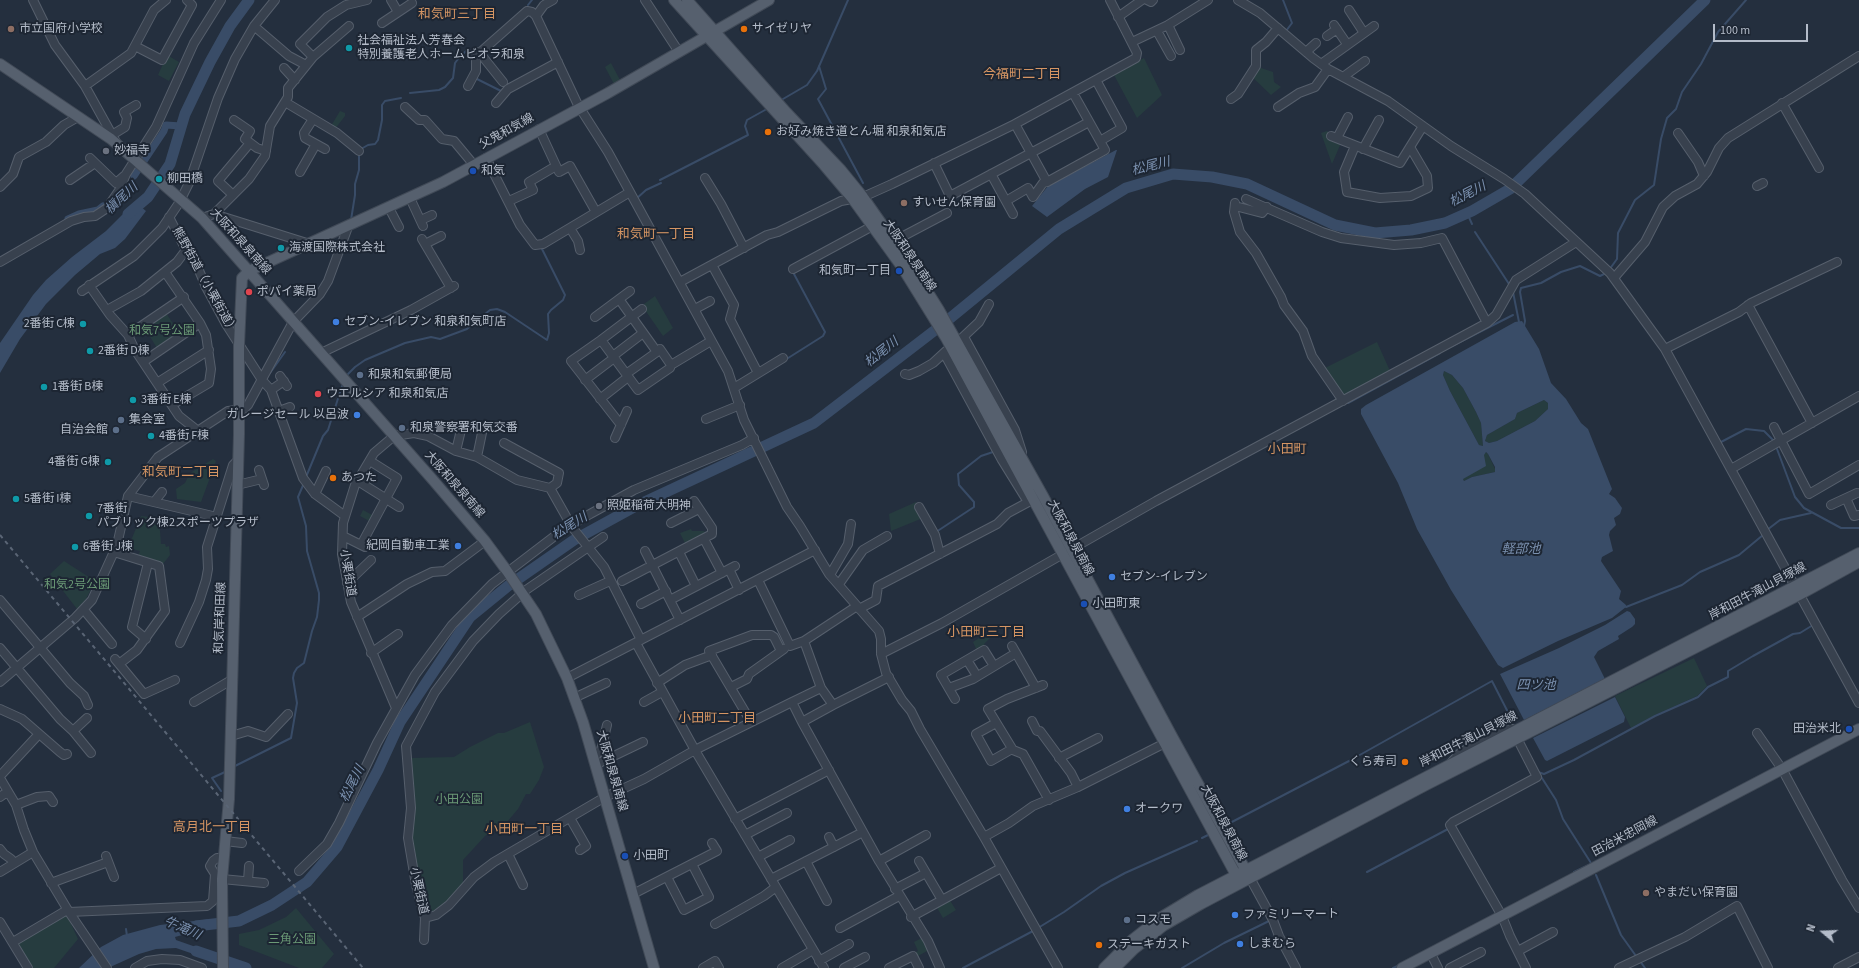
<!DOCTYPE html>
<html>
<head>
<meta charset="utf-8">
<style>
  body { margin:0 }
  #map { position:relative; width:1859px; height:968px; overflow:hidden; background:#242f3e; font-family:"Source Sans 3",sans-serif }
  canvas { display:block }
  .north { position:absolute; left:1803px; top:912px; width:40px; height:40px; -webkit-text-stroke:3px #1d2633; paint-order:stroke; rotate:289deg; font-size:11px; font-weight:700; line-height:16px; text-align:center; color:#b4bcc9 }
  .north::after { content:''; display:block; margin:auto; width:14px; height:18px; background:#b4bcc9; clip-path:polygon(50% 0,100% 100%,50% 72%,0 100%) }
  .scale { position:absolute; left:1713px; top:24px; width:95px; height:18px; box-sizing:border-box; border:2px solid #b4bcc9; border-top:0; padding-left:5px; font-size:12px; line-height:14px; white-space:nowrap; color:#b4bcc9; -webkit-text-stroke:3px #1d2633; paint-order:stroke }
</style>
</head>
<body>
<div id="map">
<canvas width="1859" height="968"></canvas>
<div class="north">N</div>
<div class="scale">100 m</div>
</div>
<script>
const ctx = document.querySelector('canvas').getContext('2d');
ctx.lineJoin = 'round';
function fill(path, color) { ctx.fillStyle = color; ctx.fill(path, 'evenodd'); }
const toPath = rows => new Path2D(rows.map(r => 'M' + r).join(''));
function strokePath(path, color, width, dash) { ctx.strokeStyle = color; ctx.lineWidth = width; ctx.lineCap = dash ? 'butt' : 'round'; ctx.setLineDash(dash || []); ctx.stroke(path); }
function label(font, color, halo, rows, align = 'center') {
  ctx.font = font + ' "Source Sans 3","Noto Sans JP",sans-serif'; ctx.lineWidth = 4; ctx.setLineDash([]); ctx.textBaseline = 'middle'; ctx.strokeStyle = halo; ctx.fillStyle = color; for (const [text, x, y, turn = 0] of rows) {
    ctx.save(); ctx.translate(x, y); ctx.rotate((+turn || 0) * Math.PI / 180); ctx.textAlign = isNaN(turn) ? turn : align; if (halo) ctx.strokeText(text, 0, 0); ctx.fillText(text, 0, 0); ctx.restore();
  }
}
fill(toPath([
  [167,55,179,62,169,81,158,75],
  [1144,58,1162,95,1137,118,1114,75],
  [611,63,620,80,614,84,605,67],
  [1258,67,1273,72,1274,82,1281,87,1271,95,1251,76],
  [340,111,345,113,345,116,335,129,331,126],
  [1327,131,1341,143,1332,164,1321,133],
  [655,296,673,328,663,336,643,307,644,304],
  [166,313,180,334,157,348,144,327],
  [1377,342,1390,371,1345,395,1342,395,1325,368],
  [1444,371,1452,375,1463,388,1476,412,1481,423,1483,446,1479,445,1450,391,1443,375],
  [1544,400,1548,403,1548,409,1535,421,1497,441,1489,443,1485,441,1487,435,1515,419,1517,413],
  [1485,452,1488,454,1495,469,1495,472,1472,477,1464,481,1463,479],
  [213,459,216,461,201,502,177,499,176,489,185,483,190,473],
  [916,502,916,507,923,518,891,531,889,514],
  [363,510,374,516,371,522,360,516],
  [141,516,159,518,161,544,165,544,166,547,169,546,170,555,163,564,138,557,140,551,128,548],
  [691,529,692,531,703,531,708,533,686,545,680,533],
  [64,561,95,581,86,599,77,609,50,574],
  [985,634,989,634,990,638,984,644,985,646,977,651,973,642],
  [1694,658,1707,686,1697,696,1655,715,1631,728,1615,696],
  [530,722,544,767,539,780,530,794,526,794,518,809,507,822,485,836,463,860,463,885,440,909,428,915,425,914,411,839,413,796,411,758,454,757,470,747,498,733,504,733],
  [949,899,956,910,943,918,936,906],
  [296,908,334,954,322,968,299,968,239,945,239,934,259,930,286,917],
  [65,914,67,915,78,939,54,968,31,968,18,945,18,942],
  [922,938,929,950,916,957,914,953,918,951,914,942]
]), '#263c3f');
fill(toPath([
  [1116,150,1117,150,1108,177,1085,189,1047,217,1032,206,1048,186],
  [135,202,146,211,125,239,115,248,100,254,75,275,46,304,20,339,0,373,0,343,33,295,46,280,72,257,106,231],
  [1522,321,1539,349,1551,383,1566,399,1581,423,1588,429,1612,489,1609,494,1615,498,1622,508,1620,514,1614,518,1616,525,1610,531,1609,535,1613,551,1602,557,1601,561,1621,591,1619,599,1626,605,1626,607,1612,618,1558,641,1503,668,1498,665,1451,590,1417,529,1398,483,1361,414,1361,409,1366,405,1515,322],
  [1444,371,1452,375,1463,388,1476,412,1481,423,1483,446,1479,445,1450,391,1443,375],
  [1544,400,1548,403,1548,409,1535,421,1497,441,1489,443,1485,441,1487,435,1515,419,1517,413],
  [1486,452,1488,454,1495,467,1495,472,1472,477,1464,481,1463,479,1486,466,1484,455],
  [1627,611,1630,612,1635,619,1635,624,1632,627,1618,636,1619,639,1598,651,1594,657,1605,679,1524,720,1500,674,1559,648,1605,625],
  [1615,697,1625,717,1624,722,1547,761,1545,760,1533,738],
  [211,919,211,927,175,937,176,940,210,952,208,959,176,948,156,949,139,954,108,968,79,968,101,947,123,935,160,925]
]), '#394c67');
strokePath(toPath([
  [1283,0,1292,23,1286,31],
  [528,5,532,0],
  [819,66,826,89,818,99,863,183],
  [475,78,503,92],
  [410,93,439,90,445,87,453,78,455,63,458,59,468,49,475,54],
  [783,99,807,85,817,71,848,0],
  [361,149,368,145,375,144,378,140,382,120,382,105,385,101,401,98],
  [660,180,748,135,745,126,747,120,765,110],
  [636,199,646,190,661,183],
  [1467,213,1472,224],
  [351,220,355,195,355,184,359,170,359,153],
  [1475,232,1509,284],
  [1609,270,1617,259,1618,233,1635,200,1654,185,1661,139,1667,118,1676,109,1682,92,1701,64,1718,32,1746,0],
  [1513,292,1519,322],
  [1524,326,1525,321,1520,292,1521,288,1541,283,1561,272,1580,266,1600,276,1606,273],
  [1444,350,1513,315],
  [785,360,823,336,825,332,794,274],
  [270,373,285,352],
  [347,375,355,367,365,360,405,343,431,337,440,339,467,329,490,310,497,309,505,312,547,340,549,333,548,314,551,310,563,300,565,295,542,249],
  [1348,403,1440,353],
  [1721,442,1746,429,1764,431,1774,441],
  [1777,449,1795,497,1804,508,1841,528,1859,528],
  [306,477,323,436,328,430,342,386],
  [1767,530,1780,520,1811,513],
  [936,532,974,507,974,502,959,485,958,474,981,456,993,452],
  [1626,607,1682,585,1700,572,1739,555,1763,535],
  [235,766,291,738,297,703,293,678,294,673,297,668,304,663,312,631,317,617,319,600,319,593,307,551,306,526,298,497,304,483],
  [1538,772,1544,774,1574,760,1655,716,1698,697,1708,687,1728,677,1728,671,1753,656,1793,634,1800,633,1813,625],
  [1540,775,1556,800,1563,819,1591,863],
  [221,791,212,778,225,772],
  [1228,824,1349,761,1492,681,1513,722],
  [1202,838,1208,835],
  [1367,872,1448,829],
  [1574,872,1597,861],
  [1596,875,1621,935,1636,956],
  [1038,928,1064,912,1101,886,1125,873,1197,841],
  [126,929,127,936],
  [1640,961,1645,968],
  [963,968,1033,931],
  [1182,968,1224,943,1269,921],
  [1393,968,1400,965]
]), '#394c67', 2);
strokePath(toPath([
  [134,176,164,131,166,125,181,126],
  [68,219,79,214,98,210,103,206]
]), '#394c67', 7);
strokePath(toPath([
  [128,214,148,197,170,164,185,114,210,62,230,26,249,0],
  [196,926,239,921,272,905,307,882,337,847,378,770,400,722,470,617,508,586,574,540,636,506,814,423,943,324,1059,229,1126,188,1173,174,1212,177,1247,184,1335,225,1375,233,1411,230,1445,223,1472,211,1510,189,1705,0],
  [196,951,246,968]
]), '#394c67', 11);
const minor = toPath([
  [33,0,55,45,85,86,116,142],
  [391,0,398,12],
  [553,0,544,5,536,16,578,105,608,152,728,371,744,420,787,507,800,526,829,574,879,631,881,639,881,654,886,673,902,700,911,711,920,729,984,837,1058,968],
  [645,0,679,52],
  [1147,0,1151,2,1153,0],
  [1238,0,1260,13,1313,58,1328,69,1388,101,1451,146,1504,179,1525,194,1610,273,1665,349,1859,703],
  [1349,10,1364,33],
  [1118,17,1142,0],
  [382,23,412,3],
  [1168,25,1180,50],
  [1334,25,1347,44],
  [254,26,289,56,306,65],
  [1157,31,1171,56],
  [1327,36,1337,29],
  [1132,42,1168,25,1208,0],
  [135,46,162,60,192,5,187,0],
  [479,52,503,82],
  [1306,52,1316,43],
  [313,57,349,26],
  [1321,64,1374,26],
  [284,68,295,80],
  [1343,77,1365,61],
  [1096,80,1122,128,1100,141],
  [85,86,131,53,154,10,166,0],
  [468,86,476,71,476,56,527,11,532,12,536,16],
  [1231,99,1238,94,1256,66,1256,50,1266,42,1278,28],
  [285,102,337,133,359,151],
  [496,103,508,89,558,62],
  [1782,103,1819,168],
  [405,107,419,120,425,120,442,139,454,141,474,165],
  [1278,107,1299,93,1315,87,1328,69],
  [313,119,304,133,305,138,325,149],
  [234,120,250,131,245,139,257,148,266,151],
  [1015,124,1047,182,1105,150,1073,93],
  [539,129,559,172,570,166,596,212],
  [1678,133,1698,162,1704,176],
  [112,135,125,127,127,118,124,112,136,105],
  [1331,136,1400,163,1423,126],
  [1337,138,1348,117],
  [1355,146,1344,172,1347,192,1380,198,1411,196,1428,188,1427,176,1410,147],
  [1363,149,1379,120],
  [90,158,116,183,124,176],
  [486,158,520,225,535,245,543,244,630,192],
  [934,163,950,196,1089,122],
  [300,172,316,144],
  [991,174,1013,214],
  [705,178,721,204,744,248],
  [70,180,95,163],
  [1757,186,1763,183],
  [0,187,13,174,19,157,46,142,64,125,78,117],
  [233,195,218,181,250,143],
  [410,198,423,226],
  [1246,199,1322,232,1341,238,1394,245,1421,243,1442,238,1487,323],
  [509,201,533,190,529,182,556,166],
  [1006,201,1028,188,1033,197,1043,183,1047,182],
  [1235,203,1234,212,1240,232,1256,253,1281,297,1284,305,1303,331,1312,356,1343,401],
  [1235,206,1262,213,1267,207],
  [389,208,399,227],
  [214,214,310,244],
  [169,217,186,250,195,261,206,287,226,324,262,380,271,390,303,478,315,494,345,516],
  [202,218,214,214,249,179,265,156,270,126,288,97,288,88,313,57,300,44,327,17,346,5,367,0],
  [421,220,432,215],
  [570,228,578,241,580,250],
  [422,239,451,288],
  [894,241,947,213],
  [425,244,441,236],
  [0,262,71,221,84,217,95,216,107,208,120,189,126,174,156,127,194,43,221,0],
  [712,265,734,305,730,319,758,373],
  [793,269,867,229,872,225],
  [165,272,200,323,206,335,211,369,209,383,172,405],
  [1614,278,1645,242,1663,207,1675,196,1697,184,1707,172,1719,148,1728,138,1859,56],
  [680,282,767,235,778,232,841,201,863,197,892,184,1015,124,1136,58,1137,53,1110,0],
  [89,285,110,315,128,335,135,350,179,416,198,431],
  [82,291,134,256,162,228,179,203,189,183,218,98,235,59,254,26,275,0],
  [619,299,657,352,660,349,671,365],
  [1748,305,1812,423],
  [642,309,601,340,638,390,670,368,671,365,711,341],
  [695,309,710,301],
  [107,310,141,291,177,262,186,250],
  [595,317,630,291],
  [128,335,184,297],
  [964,337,1015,430,1022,452],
  [962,338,979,322,989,304],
  [601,340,571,361,621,425],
  [1665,349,1739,312,1751,303,1837,262],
  [321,353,411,310,454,286],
  [944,353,1002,460,1028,502],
  [613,356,643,333],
  [143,362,200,323],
  [626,374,657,352],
  [905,374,909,375,919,371,933,363,946,351],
  [280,376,287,386],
  [585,380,614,358],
  [157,383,209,350],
  [734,388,783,358],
  [271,390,284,381],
  [600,399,628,377],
  [279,411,290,407],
  [706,419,740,405],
  [1774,427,1809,494,1859,465],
  [615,438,627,411],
  [504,443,559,473,557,483,550,488],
  [456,451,461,430],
  [477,457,483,428],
  [1731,469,1859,396],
  [259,470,264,485],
  [358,481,399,507],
  [237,485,262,479],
  [315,494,326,471],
  [128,496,217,517],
  [1846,498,1854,516,1859,515],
  [154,502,162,492],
  [1831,505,1857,493],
  [919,507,935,535,940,554],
  [671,523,699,509],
  [343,536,365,547],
  [704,539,722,573],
  [361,545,397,478,370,461],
  [645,551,680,620],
  [114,552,159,566,165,611,137,650,119,664],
  [679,552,696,586],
  [729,569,739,590],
  [830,575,848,544,851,524],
  [758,580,790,646,804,641,821,688,833,705],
  [622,581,712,534,712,528,694,501],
  [347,583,371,560],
  [839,584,863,550,887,536],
  [579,595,610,581],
  [0,600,70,683,84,696,88,705],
  [670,600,735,566],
  [641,604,666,591],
  [859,609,876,600,878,586,997,524,1008,513,1034,499],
  [84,610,112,644],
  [357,617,407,584,432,572,445,571,485,541],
  [146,639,132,627,148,563],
  [804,641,857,606],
  [180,643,199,602,206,580,208,569,207,547,233,465,238,460],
  [636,643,696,752,824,968],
  [1012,646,1036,688],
  [0,648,60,719,73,731,87,718],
  [371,653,398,634],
  [881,654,942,623,1156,501,1487,323,1496,315,1516,280,1576,242],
  [115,659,144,694,175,680],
  [967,660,977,676],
  [567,678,815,550],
  [0,682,75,618,92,600,117,545,128,496,158,457,228,411,244,409,248,405,293,322,320,294,328,281,348,227],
  [657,683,685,665,712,655],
  [1043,685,1007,699,988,709,1013,750,1023,754,1049,800],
  [731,687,747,679,749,674,784,649],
  [949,688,973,679,1016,653],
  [574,698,606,683],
  [955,699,941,675,984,650,994,666],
  [194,702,233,679],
  [644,702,662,692],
  [792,702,821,688],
  [396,708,351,602,342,554,343,523,355,485,374,453,394,436,414,433,428,436,456,451,477,457,517,480,550,488,572,527,604,567,641,640],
  [0,709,22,719,60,752,64,755,67,754],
  [1032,721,1037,731,1040,731,1071,773,1078,787],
  [751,722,709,651,752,635,771,635,774,637,781,651],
  [802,722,879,861,928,941,940,968],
  [996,723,976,734,991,761,1012,749],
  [73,731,91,753],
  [1757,733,1782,769,1842,880,1859,908],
  [231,736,248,731,266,737,288,714],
  [1520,744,1537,777,1453,822,1450,825,1502,916,1510,936,1526,968],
  [593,758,601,750,607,725],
  [1059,758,1098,738],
  [595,765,643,742],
  [1449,765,1461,752,1505,730,1512,729],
  [0,776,39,734],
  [0,778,16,805,24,830,33,852,69,912,107,968],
  [0,797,7,792],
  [16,805,37,797,49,796,53,802],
  [570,818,586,846,580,850],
  [735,819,829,770],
  [745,835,787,813],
  [829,837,834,847],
  [984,837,1009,823,1033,806,1078,787,1169,741],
  [225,841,242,843],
  [0,849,4,854,11,859,14,863],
  [508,854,523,885],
  [106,856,114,877],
  [758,857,790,840],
  [806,861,827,901],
  [879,861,926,835],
  [919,861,942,900],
  [299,871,327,844,339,823,377,743,415,675,452,625,492,584,560,532,590,514,634,490,742,445,754,438],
  [0,872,33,852],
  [667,877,684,910,709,897,692,864],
  [1250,878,1273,920,1279,936,1296,968],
  [222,879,264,883],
  [771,879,863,832],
  [248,881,249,866],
  [51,883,108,862],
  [895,889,926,873],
  [633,894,717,851,712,843],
  [69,912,207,906,213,901,215,874,210,866,213,861,217,858,223,859],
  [911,917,1001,868],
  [425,918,436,915,449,905,474,877,494,862,605,797,644,779,695,750,792,702,802,722,833,705,889,677],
  [0,922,28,968],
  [715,924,764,896,776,887],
  [840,928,899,896],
  [424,940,425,918,416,885,408,838,411,808,406,746,435,692,473,641,499,614,526,590,603,537],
  [13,942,67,910],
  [1518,951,1553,932],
  [1431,954,1438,968],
  [819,961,849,944],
  [135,968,147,961,162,959,180,960,202,968],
  [703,968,715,961,719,968],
  [782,968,813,950],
  [844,968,865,957],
  [889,968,913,956,919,968],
  [1450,968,1481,952],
  [1619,968,1685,937,1737,906,1768,968],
  [1838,968,1859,957]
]);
const major = toPath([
  [674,0,824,165,852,198,902,267,946,338,1236,875],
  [687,0,787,113,841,170,863,197,914,270,939,310,1043,496,1173,738,1250,878],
  [0,64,111,139,202,218,433,480,485,541,507,571,536,614,567,678,583,722,654,968],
  [223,968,222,879,229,799,239,434,239,345,242,278,249,271,443,182,608,93,769,0],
  [1104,968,1132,940,1160,918,1198,895,1859,553],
  [1115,968,1134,949,1163,926,1201,904,1426,785,1799,595,1859,562],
  [1402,968,1859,729]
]);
strokePath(minor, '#565f6c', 10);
strokePath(major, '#414a57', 12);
strokePath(minor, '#38414e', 8);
strokePath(major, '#56606e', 10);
strokePath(toPath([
  [0,535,363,968]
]), '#5a6575', 2, [4, 4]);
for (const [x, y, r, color] of [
  [11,29,4,"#8d6e63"],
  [744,29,4,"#e8710a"],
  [349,48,4,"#0f9aa8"],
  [768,132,4,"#e8710a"],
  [106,151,4,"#6b7280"],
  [473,171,4,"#1a4fb4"],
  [159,179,4,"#0f9aa8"],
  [904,203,4,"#8d6e63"],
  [281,248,4,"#0f9aa8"],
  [899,271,4,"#1a4fb4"],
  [249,292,4,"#e0444e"],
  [336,322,4,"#3f7fe0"],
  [83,324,4,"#0f9aa8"],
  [90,351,4,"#0f9aa8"],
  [360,375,4,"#5c6f8a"],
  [44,387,4,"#0f9aa8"],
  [318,394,4,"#e0444e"],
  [133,400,4,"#0f9aa8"],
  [357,415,4,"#3f7fe0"],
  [121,420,4,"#5c6f8a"],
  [402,428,4,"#5c6f8a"],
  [116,430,4,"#5c6f8a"],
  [151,436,4,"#0f9aa8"],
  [108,462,4,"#0f9aa8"],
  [333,478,4,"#e8710a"],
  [16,499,4,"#0f9aa8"],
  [599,506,4,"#6b7280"],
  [89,516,4,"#0f9aa8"],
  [458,546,4,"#3f7fe0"],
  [75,547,4,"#0f9aa8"],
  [1112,577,4,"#3f7fe0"],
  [1084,604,4,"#1a4fb4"],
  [1849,729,4,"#1a4fb4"],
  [1405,762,4,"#e8710a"],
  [1127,809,4,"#3f7fe0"],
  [625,856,4,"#1a4fb4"],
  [1646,893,4,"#8d6e63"],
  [1235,915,4,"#3f7fe0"],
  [1127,920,4,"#5c6f8a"],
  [1240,944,4,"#3f7fe0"],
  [1099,945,4,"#e8710a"]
]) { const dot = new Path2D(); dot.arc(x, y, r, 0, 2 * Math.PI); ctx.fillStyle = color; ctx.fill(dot); strokePath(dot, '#1d2633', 1.5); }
label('12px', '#b4bcc9', '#1d2633', [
  ["市立国府小学校",19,29],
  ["サイゼリヤ",752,29],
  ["社会福祉法人芳春会",357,41],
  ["特別養護老人ホームビオラ和泉",357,55],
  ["お好み焼き道とん堀 和泉和気店",776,132],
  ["妙福寺",114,151],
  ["和気",481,171],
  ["柳田橋",167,179],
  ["すいせん保育園",912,203],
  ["海渡国際株式会社",289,248],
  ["和気町一丁目",891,271,"right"],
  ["ポパイ薬局",257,292],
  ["セブン-イレブン 和泉和気町店",344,322],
  ["2番街 C棟",75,324,"right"],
  ["2番街 D棟",98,351],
  ["和泉和気郵便局",368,375],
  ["1番街 B棟",52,387],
  ["ウエルシア 和泉和気店",326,394],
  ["3番街 E棟",141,400],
  ["ガレージセール 以呂波",349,415,"right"],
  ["集会室",129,420],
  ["和泉警察署和気交番",410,428],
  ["自治会館",108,430,"right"],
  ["4番街 F棟",159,436],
  ["4番街 G棟",100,462,"right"],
  ["あつた",341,478],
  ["5番街 I棟",24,499],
  ["照姫稲荷大明神",607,506],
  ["7番街",97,509],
  ["パブリック棟2スポーツプラザ",97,523],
  ["紀岡自動車工業",450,546,"right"],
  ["6番街 J棟",83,547],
  ["セブン-イレブン",1120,577],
  ["小田町東",1092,604],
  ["田治米北",1841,729,"right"],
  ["くら寿司",1397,762,"right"],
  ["オークワ",1135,809],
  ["小田町",633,856],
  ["やまだい保育園",1654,893],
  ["ファミリーマート",1243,915],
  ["コスモ",1135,920],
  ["しまむら",1248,944],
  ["ステーキガスト",1107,945]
], 'left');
label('12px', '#b4bcc9', '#1d2633', [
  ["父鬼和気線",507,132,-29],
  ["大阪和泉泉南線",240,242,48],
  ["大阪和泉泉南線",909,256,56],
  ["熊野街道（小栗街道）",204,281,61],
  ["大阪和泉泉南線",454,485,49],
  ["大阪和泉泉南線",1070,538,62],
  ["小栗街道",347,573,81],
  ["岸和田牛滝山貝塚線",1758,592,-28],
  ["和気岸和田線",221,618,-88],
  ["岸和田牛滝山貝塚線",1469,740,-27],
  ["大阪和泉泉南線",611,771,74],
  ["大阪和泉泉南線",1223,823,62],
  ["田治米忠岡線",1625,837,-28],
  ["小栗街道",418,891,78]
]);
label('12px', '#6b9a76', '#1d2633', [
  ["和気7号公園",162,331],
  ["和気2号公園",77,585],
  ["小田公園",459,800],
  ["三角公園",292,940]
]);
label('13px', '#d59563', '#1d2633', [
  ["和気町三丁目",457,15],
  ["今福町二丁目",1022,75],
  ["和気町一丁目",656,235],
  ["小田町",1287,450],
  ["和気町二丁目",181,473],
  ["小田町三丁目",986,633],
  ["小田町二丁目",717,719],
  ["高月北一丁目",212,828],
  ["小田町一丁目",524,830]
]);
label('italic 13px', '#7c92b1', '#1d2633', [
  ["松尾川",1151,167,-14],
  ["松尾川",1468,195,-27],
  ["槇尾川",122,199,-43],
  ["松尾川",882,353,-38],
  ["松尾川",570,527,-32],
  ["軽部池",1521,550],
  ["四ツ池",1536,686],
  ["松尾川",353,784,-63],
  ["牛滝川",182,929,24]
]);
</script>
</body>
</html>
